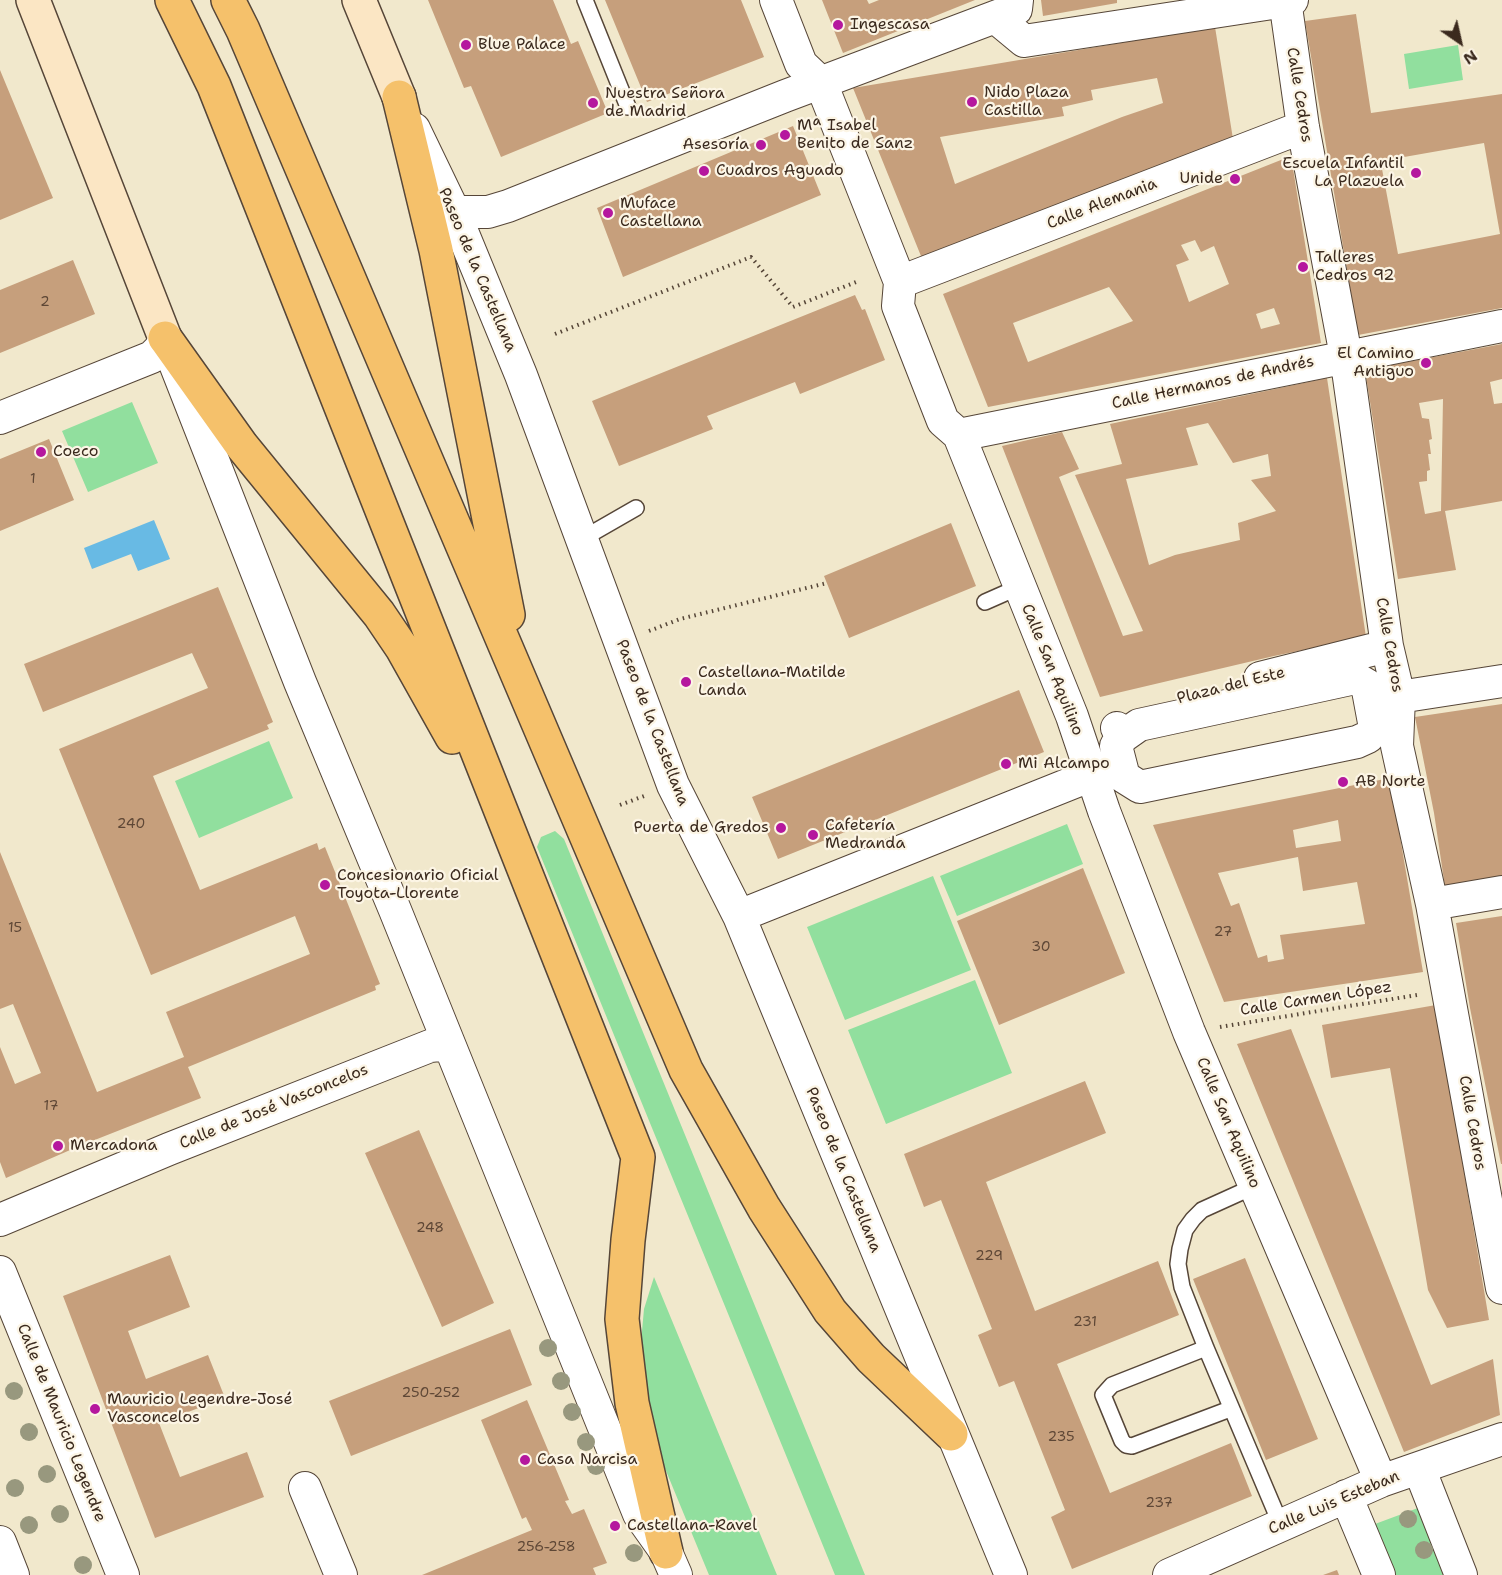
<!DOCTYPE html>
<html>
<head>
<meta charset="utf-8">
<style>
  body { margin:0 }
  #map { position:relative; width:1502px; height:1575px; overflow:hidden; background:#f1e8cc; font-family:"Shantell Sans",sans-serif }
  canvas { display:block }
  .north { position:absolute; left:1430px; top:12px; width:60px; height:60px; -webkit-text-stroke:4px #fcf5e5; paint-order:stroke; rotate:146deg; font-size:16px; font-weight:700; line-height:24px; text-align:center; color:#3b2a1e }
  .north::after { content:''; display:block; margin:auto; width:21px; height:27px; background:#3b2a1e; clip-path:polygon(50% 0,100% 100%,50% 72%,0 100%) }
</style>
</head>
<body>
<div id="map">
<canvas width="1502" height="1575"></canvas>
<div class="north">N</div>
</div>
<script>
const ctx = document.querySelector('canvas').getContext('2d');
ctx.lineJoin = 'round';
function fill(path, color) { ctx.fillStyle = color; ctx.fill(path, 'evenodd'); }
const toPath = rows => new Path2D(rows.map(r => 'M' + r).join(''));
function strokePath(path, color, width, dash) { ctx.strokeStyle = color; ctx.lineWidth = width; ctx.lineCap = dash ? 'butt' : 'round'; ctx.setLineDash(dash || []); ctx.stroke(path); }
function label(font, color, halo, rows, align = 'center') {
  ctx.font = font + ' "Shantell Sans",sans-serif'; ctx.lineWidth = 4.5; ctx.setLineDash([]); ctx.textBaseline = 'middle'; ctx.strokeStyle = halo; ctx.fillStyle = color; for (const [text, x, y, turn = 0] of rows) {
    ctx.save(); ctx.translate(x, y); ctx.rotate((+turn || 0) * Math.PI / 180); ctx.textAlign = isNaN(turn) ? turn : align; if (halo) ctx.strokeText(text, 0, 0); ctx.fillText(text, 0, 0); ctx.restore();
  }
}
fill(toPath([
  [1458,45,1463,80,1409,89,1404,54],
  [132,402,158,463,88,492,62,431],
  [269,741,293,798,199,838,175,781],
  [1067,824,1083,864,957,916,940,876],
  [555,831,564,839,865,1575,835,1575,537,847,541,837],
  [933,876,971,970,845,1020,807,927],
  [975,980,1012,1073,886,1124,848,1030],
  [654,1277,777,1575,709,1575,664,1466,647,1421,638,1375,644,1309],
  [1418,1508,1445,1575,1395,1575,1375,1524]
]), '#91df9e');
fill(toPath([
  [154,520,170,559,138,571,131,554,92,569,84,548]
]), '#68bae4');
fill(toPath([
  [428,0,553,0,571,44,578,41,608,113,501,157,471,86,464,88],
  [605,0,741,0,764,57,647,102],
  [822,0,867,0,869,4,879,0,975,0,843,53],
  [1041,0,1117,0,1117,3,1043,16],
  [1356,14,1371,113,1502,94,1502,308,1358,335,1305,21],
  [1484,143,1500,234,1398,254,1382,169,1389,167,1387,160],
  [1215,27,1233,139,923,261,853,88],
  [1157,78,1163,103,1122,117,955,184,940,137,1064,116,1062,107,1093,100,1091,90],
  [0,70,53,198,0,220],
  [793,126,821,195,623,277,597,208],
  [1291,156,1321,343,988,407,943,294],
  [1195,240,1201,252,1214,246,1229,284,1189,302,1176,265,1189,260,1181,245],
  [1109,287,1133,321,1028,362,1013,323],
  [1274,308,1280,324,1261,329,1256,314],
  [73,260,95,314,0,353,0,290],
  [855,295,862,310,865,309,885,360,800,394,795,382,707,416,713,429,619,466,592,401],
  [1502,344,1502,379,1490,382,1494,404,1502,403,1502,501,1445,511,1456,570,1398,579,1365,370],
  [1443,399,1441,511,1425,514,1419,482,1427,481,1427,471,1430,470,1428,454,1431,454,1429,440,1432,439,1429,419,1422,418,1419,403],
  [1327,378,1366,637,1274,656,1100,697,1002,446,1062,432,1079,469,1059,477,1123,636,1143,631,1075,475,1122,464,1110,424],
  [1208,423,1233,463,1268,454,1271,476,1251,480,1276,511,1238,523,1240,540,1175,555,1149,565,1126,479,1198,465,1186,428],
  [49,439,74,500,0,531,0,459],
  [951,523,976,586,849,638,824,576],
  [218,587,273,722,267,725,269,729,153,776,200,890,317,843,319,850,325,847,380,984,375,986,376,990,188,1067,201,1098,77,1147,6,1178,0,1162,0,1047,15,1084,41,1073,13,1004,0,1009,0,852,97,1092,184,1057,166,1012,310,954,295,916,151,975,59,749,208,688,192,653,43,712,24,664],
  [1019,690,1044,752,778,859,752,797],
  [1502,704,1502,878,1445,887,1434,813,1415,717],
  [1390,778,1423,972,1224,1002,1153,825],
  [1338,820,1341,841,1296,848,1293,830],
  [1298,857,1303,891,1357,882,1365,924,1280,935,1284,959,1268,962,1267,955,1258,958,1239,903,1231,906,1218,873],
  [1083,868,1125,973,999,1025,957,921],
  [1502,916,1502,1164,1501,1164,1470,1008,1456,923],
  [1436,1005,1489,1320,1447,1328,1428,1290,1390,1068,1331,1078,1322,1025],
  [1291,1029,1431,1385,1493,1359,1500,1415,1404,1452,1237,1044],
  [1085,1081,1106,1133,986,1182,1035,1311,1158,1261,1179,1315,1057,1364,1110,1493,1231,1443,1252,1496,1072,1569,1051,1517,1065,1510,1014,1381,999,1387,978,1335,992,1329,941,1200,924,1207,904,1154],
  [419,1130,494,1303,442,1327,365,1153],
  [170,1255,190,1307,128,1331,146,1379,208,1355,225,1398,159,1423,180,1477,247,1452,264,1497,155,1538,63,1296],
  [1245,1258,1318,1439,1266,1460,1193,1279],
  [510,1329,532,1385,351,1456,329,1401],
  [527,1400,569,1500,565,1501,572,1514,584,1509,607,1563,593,1568,596,1575,422,1575,532,1530,526,1517,522,1519,481,1420],
  [1337,1570,1339,1575,1323,1575]
]), '#c69f7c');
const lane = toPath([
  [585,0,628,107],
  [582,539,636,508],
  [985,602,1019,587],
  [1255,1186,1202,1210,1193,1219,1185,1230,1180,1249,1178,1264,1182,1287,1206,1348,1281,1525],
  [1206,1348,1112,1385,1103,1395,1122,1441,1126,1445,1132,1446,1230,1409]
]);
const street = toPath([
  [776,0,801,64,821,83,900,282,898,306,943,421,959,435,1072,716,1104,811,1189,1032,1381,1481],
  [1285,0,1303,127,1346,356,1387,646,1399,697,1397,746,1432,904,1502,1288],
  [995,17,1016,9,1017,0],
  [414,129,454,212,521,375,673,785,739,916,1011,1575],
  [454,212,488,212,508,206,785,96,995,17,1024,41,1292,0],
  [900,282,1303,127],
  [174,361,300,682,395,910,639,1514,666,1552,676,1575],
  [0,418,152,357,160,349,165,338],
  [959,435,1502,326],
  [1260,678,1387,646],
  [1399,697,1502,681],
  [1117,728,1122,737,1139,725,1355,678,1367,685,1375,728,1368,737,1357,742,1140,787,1124,777,1116,746,1122,737],
  [1432,904,1502,892],
  [739,916,1092,775],
  [0,1220,169,1149,430,1046,439,1045,450,1048],
  [0,1272,123,1575],
  [1419,1468,1461,1575],
  [305,1488,341,1575],
  [1346,1496,1379,1575],
  [0,1542,13,1575],
  [1169,1575,1381,1481,1502,1439]
]);
const secondary = toPath([
  [33,0,165,338],
  [359,0,399,97]
]);
const highway = toPath([
  [172,0,214,86,638,1157,628,1240,622,1319,632,1403,666,1552],
  [228,0,243,30,686,1070,764,1208,830,1311,871,1358,951,1434],
  [399,97,436,250,508,615],
  [165,338,242,446,379,614,402,648,452,737]
]);
strokePath(lane, '#564638', 18);
strokePath(street, '#564638', 34);
strokePath(secondary, '#564638', 36);
strokePath(highway, '#564638', 36);
strokePath(toPath([
  [555,334,751,257,793,307,856,282],
  [649,631,680,619,827,583],
  [620,805,644,796],
  [1220,1027,1417,995]
]), '#564638', 4, [1.5, 4.5]);
strokePath(lane, '#fff', 15);
strokePath(street, '#fff', 32);
strokePath(secondary, '#fbe6c4', 33);
strokePath(highway, '#f5c16b', 33);
ctx.fillStyle = '#98987e';
for (const [x, y] of [
  [548,1348],
  [561,1381],
  [14,1391],
  [572,1412],
  [29,1432],
  [586,1442],
  [596,1466],
  [47,1474],
  [15,1488],
  [60,1514],
  [1408,1519],
  [29,1525],
  [1424,1550],
  [634,1553],
  [83,1565]
]) { ctx.beginPath(); ctx.arc(x, y, 9, 0, 2 * Math.PI); ctx.fill(); }
for (const [x, y, r, color] of [
  [838,25,6,"#b5179e"],
  [466,45,6,"#b5179e"],
  [972,102,6,"#b5179e"],
  [593,103,6,"#b5179e"],
  [785,135,6,"#b5179e"],
  [761,145,6,"#b5179e"],
  [704,171,6,"#b5179e"],
  [1416,173,6,"#b5179e"],
  [1235,179,6,"#b5179e"],
  [608,213,6,"#b5179e"],
  [1303,267,6,"#b5179e"],
  [1426,363,6,"#b5179e"],
  [41,452,6,"#b5179e"],
  [686,682,6,"#b5179e"],
  [1006,764,6,"#b5179e"],
  [1343,782,6,"#b5179e"],
  [781,828,6,"#b5179e"],
  [813,835,6,"#b5179e"],
  [325,885,6,"#b5179e"],
  [58,1146,6,"#b5179e"],
  [95,1409,6,"#b5179e"],
  [525,1460,6,"#b5179e"],
  [615,1526,6,"#b5179e"]
]) { const dot = new Path2D(); dot.arc(x, y, r, 0, 2 * Math.PI); ctx.fillStyle = color; ctx.fill(dot); strokePath(dot, '#fcf5e5', 2); }
label('14px', '#5e4736', null, [
  ["2",45,302],
  ["1",33,479],
  ["240",131,824],
  ["15",15,928],
  ["27",1223,932],
  ["30",1041,947],
  ["17",51,1106],
  ["248",430,1228],
  ["229",989,1256],
  ["231",1085,1322],
  ["250-252",431,1393],
  ["235",1061,1437],
  ["237",1159,1503],
  ["256-258",546,1547]
]);
label('16px', '#3b2a1e', '#fcf5e5', [
  ["Ingescasa",850,25],
  ["Blue Palace",478,45],
  ["Nido Plaza",984,93],
  ["Castilla",984,111],
  ["Nuestra Señora",605,94],
  ["de Madrid",605,112],
  ["Mª Isabel",797,126],
  ["Benito de Sanz",797,144],
  ["Asesoría",749,145,"right"],
  ["Escuela Infantil",1404,164,"right"],
  ["La Plazuela",1404,182,"right"],
  ["Cuadros Aguado",716,171],
  ["Unide",1223,179,"right"],
  ["Muface",620,204],
  ["Castellana",620,222],
  ["Talleres",1315,258],
  ["Cedros 92",1315,276],
  ["El Camino",1414,354,"right"],
  ["Antiguo",1414,372,"right"],
  ["Coeco",53,452],
  ["Castellana-Matilde",698,673],
  ["Landa",698,691],
  ["Mi Alcampo",1018,764],
  ["AB Norte",1355,782],
  ["Cafetería",825,826],
  ["Medranda",825,844],
  ["Puerta de Gredos",769,828,"right"],
  ["Concesionario Oficial",337,876],
  ["Toyota-Llorente",337,894],
  ["Mercadona",70,1146],
  ["Mauricio Legendre-José",107,1400],
  ["Vasconcelos",107,1418],
  ["Casa Narcisa",537,1460],
  ["Castellana-Ravel",627,1526]
], 'left');
label('16px', '#3b2a1e', '#fcf5e5', [
  ["Calle Cedros",1299,95,81],
  ["Calle Alemania",1102,204,-21],
  ["Paseo de la Castellana",477,270,67],
  ["Calle Hermanos de Andrés",1213,383,-12],
  ["Calle Cedros",1389,645,80],
  ["Calle San Aquilino",1052,670,68],
  ["Plaza del Este",1231,686,-14],
  ["Paseo de la Castellana",652,723,69],
  ["Calle Carmen López",1316,999,-9],
  ["Calle de José Vasconcelos",274,1107,-22],
  ["Calle San Aquilino",1228,1123,67],
  ["Calle Cedros",1472,1123,80],
  ["Paseo de la Castellana",843,1170,68],
  ["Calle de Mauricio Legendre",61,1423,68],
  ["Calle Luis Esteban",1334,1503,-23]
]);
</script>
</body>
</html>
